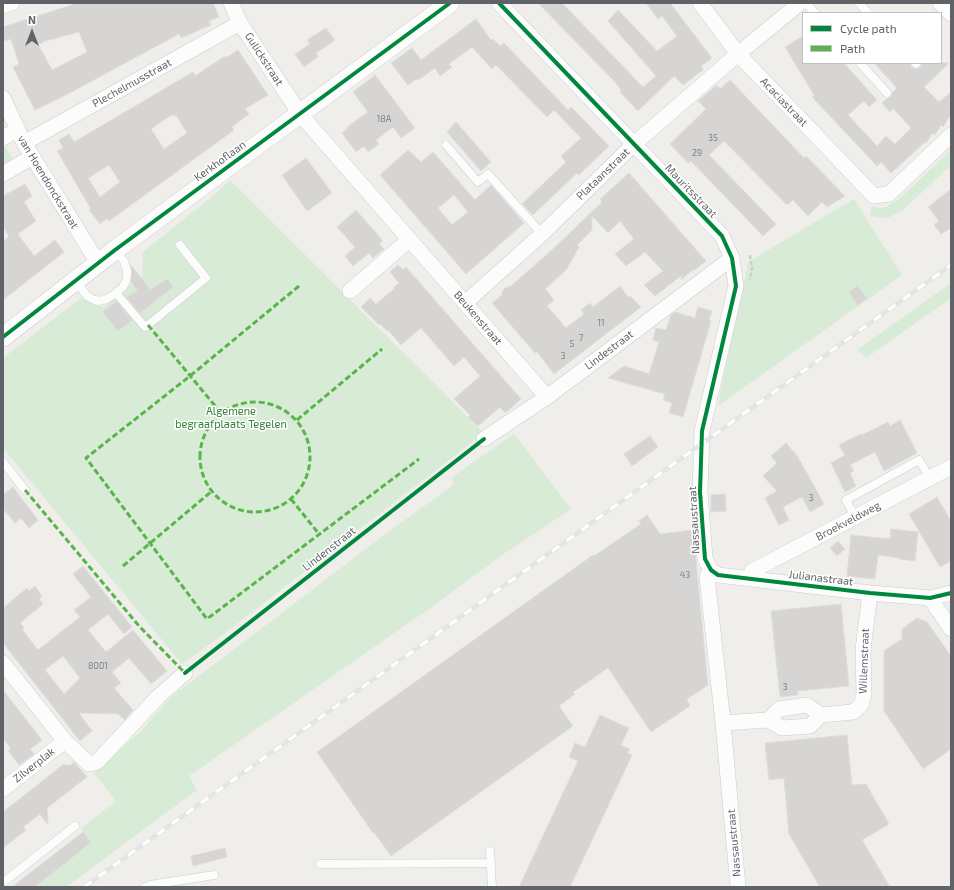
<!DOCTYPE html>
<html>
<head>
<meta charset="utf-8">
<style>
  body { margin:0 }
  #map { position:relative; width:954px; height:890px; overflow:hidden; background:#efeeea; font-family:"Exo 2",sans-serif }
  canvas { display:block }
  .frame { position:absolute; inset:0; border:4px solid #5f6368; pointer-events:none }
  .legend { position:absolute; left:802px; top:12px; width:140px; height:52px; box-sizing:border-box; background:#fff; border:1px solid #bfc1c3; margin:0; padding:5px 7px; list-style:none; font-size:12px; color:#5f6368 }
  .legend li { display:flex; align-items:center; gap:8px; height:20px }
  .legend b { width:20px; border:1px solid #bfc1c3 }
  .north { position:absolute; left:12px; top:12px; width:40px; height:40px; -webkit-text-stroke:3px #fff; paint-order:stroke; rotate:0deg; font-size:11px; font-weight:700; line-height:16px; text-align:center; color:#5f6368 }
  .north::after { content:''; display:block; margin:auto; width:14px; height:18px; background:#5f6368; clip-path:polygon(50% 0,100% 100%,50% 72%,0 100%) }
</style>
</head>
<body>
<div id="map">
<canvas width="954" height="890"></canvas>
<div class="frame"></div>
<ul class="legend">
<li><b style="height:5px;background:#00873e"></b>Cycle path</li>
<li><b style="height:5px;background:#58b549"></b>Path</li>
</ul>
<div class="north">N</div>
</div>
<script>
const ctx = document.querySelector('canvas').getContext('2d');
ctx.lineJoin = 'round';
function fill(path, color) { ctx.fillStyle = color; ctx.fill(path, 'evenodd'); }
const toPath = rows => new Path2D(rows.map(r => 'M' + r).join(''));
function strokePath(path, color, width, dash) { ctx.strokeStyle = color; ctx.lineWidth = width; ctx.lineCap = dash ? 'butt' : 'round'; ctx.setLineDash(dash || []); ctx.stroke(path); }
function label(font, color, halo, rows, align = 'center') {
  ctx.font = font + ' "Exo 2",sans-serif'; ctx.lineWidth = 3; ctx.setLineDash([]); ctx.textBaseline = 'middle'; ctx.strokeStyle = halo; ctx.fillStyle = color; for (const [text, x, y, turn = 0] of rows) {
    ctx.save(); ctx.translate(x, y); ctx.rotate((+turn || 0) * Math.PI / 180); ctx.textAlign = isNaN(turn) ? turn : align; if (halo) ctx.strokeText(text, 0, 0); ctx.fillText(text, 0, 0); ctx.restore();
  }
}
fill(toPath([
  [6,147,14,161,3,168,3,148],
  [951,150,951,165,904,209,890,217,881,218,870,216,872,206,881,208,886,207,898,200],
  [230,180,484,433,216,640,182,664,3,448,3,358,81,298,103,307,142,276,143,252,215,194],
  [854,199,902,275,718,406,730,344,747,269,748,262],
  [951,283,951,298,866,358,857,350],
  [514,434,571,509,505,553,433,606,189,776,197,790,66,887,34,887,91,842,81,828,116,801,94,773,141,731,171,697,383,536,453,485,452,477]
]), '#d8ebd6');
const building = toPath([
  [78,3,213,3,219,17,209,21,211,25,181,38,179,34,66,95,35,110,13,67,19,64,11,39,3,41,3,27,78,3],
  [79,32,87,52,52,70,38,44,43,43,42,42,79,32],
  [538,3,562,3,643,87,656,76,608,21,618,10,657,51,677,36,662,16,658,19,646,3,670,3,712,58,701,66,703,70,683,85,674,76,638,111,620,92,621,90,616,83,538,3],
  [476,19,491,40,493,39,500,46,504,43,568,110,571,107,609,146,579,175,577,173,533,215,522,204,566,162,561,156,581,138,554,110,547,117,496,65,492,69,472,47,449,64,452,67,440,76,435,68,418,80,416,79,408,85,391,63,412,48,421,60,476,19],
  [326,28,335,40,316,53,318,57,304,67,295,54,310,44,307,40,326,28],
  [803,36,803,63,844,63,877,100,869,107,864,101,848,115,877,146,886,136,895,144,911,128,893,108,890,112,882,103,887,98,891,97,892,93,897,88,874,63,910,63,911,67,915,69,920,68,921,66,921,63,949,63,924,87,939,102,951,92,951,114,943,127,941,125,935,135,932,133,926,143,925,142,891,173,881,162,877,166,812,97,814,95,785,47,803,36],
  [238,50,268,95,245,109,249,114,232,127,234,130,109,221,107,218,100,224,89,210,91,209,57,151,63,148,59,140,69,134,74,142,193,72,195,76,225,56,226,58,238,50],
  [173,114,173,116,176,115,187,133,164,149,151,129,173,114],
  [109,165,120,182,100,197,88,178,109,165],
  [375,75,415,128,401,138,393,127,376,140,379,144,368,152,364,146,356,152,342,133,348,128,347,127,368,112,353,92,375,75],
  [730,80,804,158,806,156,845,196,827,207,822,202,808,216,793,200,787,205,724,141,709,155,776,224,763,236,691,161,688,163,670,144,706,109,698,101,717,85,720,89,730,80],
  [456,122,491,162,481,171,447,132,456,122],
  [408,150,421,162,433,152,475,200,491,185,524,223,466,274,380,175,408,150],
  [454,195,468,212,452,225,438,208,454,195],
  [306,158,332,193,307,211,282,175,306,158],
  [629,173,706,261,695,270,694,269,681,280,682,275,655,296,644,285,663,271,645,252,626,266,615,254,634,239,620,221,608,233,592,216,592,230,577,245,579,247,566,270,545,289,554,300,547,306,566,328,584,314,581,310,590,303,593,307,620,286,628,297,630,296,641,307,554,374,537,352,535,353,492,303,501,296,503,290,505,288,511,286,553,249,602,202,600,199,629,173],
  [25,184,32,196,24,202,36,221,18,234,34,256,55,240,64,252,3,300,3,241,9,237,3,226,3,196,25,184],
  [951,189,951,228,941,234,934,225,939,221,928,207,951,189],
  [356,210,383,241,379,244,384,249,373,258,369,253,353,266,345,256,355,247,337,227,356,210],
  [131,265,151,290,160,283,161,283,167,279,173,287,140,313,127,297,138,291,131,282,132,271,131,265],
  [398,265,403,270,406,267,521,399,505,413,500,407,478,426,468,417,470,415,454,399,480,376,464,357,454,366,421,328,401,345,388,330,387,331,380,324,379,325,361,307,370,298,376,304,395,288,394,287,399,283,390,272,398,265],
  [857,286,867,298,858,305,849,292,857,286],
  [115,302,115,303,117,302,132,320,118,331,103,312,115,302],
  [698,307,712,311,709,320,711,321,683,417,669,413,672,403,663,400,665,394,608,378,624,366,649,374,659,342,653,340,656,328,666,330,671,315,675,312,695,318,698,307],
  [900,420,917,453,884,471,875,452,861,459,850,465,854,471,850,473,856,486,845,492,831,463,845,455,839,445,861,434,862,435,888,422,890,426,900,420],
  [650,436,658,447,632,466,624,454,650,436],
  [786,443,799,458,797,460,799,459,824,504,810,512,802,497,783,507,789,520,779,525,765,498,777,491,763,476,777,463,771,456,786,443],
  [13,487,38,520,29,528,21,518,15,523,3,509,3,495,13,487],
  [725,494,726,511,711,512,711,495,725,494],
  [937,497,951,521,951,561,940,567,909,514,937,497],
  [647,515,660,534,693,530,708,685,687,699,687,700,690,706,651,732,608,668,573,692,575,694,559,706,573,726,391,856,374,832,373,833,317,752,593,555,594,556,641,524,639,521,647,515],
  [891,529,918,532,915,561,899,559,900,558,878,555,875,579,847,576,851,535,890,539,891,529],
  [838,541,845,549,837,556,830,548,838,541],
  [83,566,132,627,124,634,108,614,88,630,106,652,133,630,167,671,151,684,129,658,112,672,121,683,114,688,133,710,125,720,118,714,79,713,92,731,80,741,3,643,3,608,27,588,29,591,35,586,42,596,39,599,43,604,20,623,24,628,22,629,38,650,80,617,74,610,91,597,73,574,83,566],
  [63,656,80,678,64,694,45,670,63,656],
  [841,604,849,686,797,691,798,695,780,697,771,611,841,604],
  [917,618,927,622,951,656,951,749,923,769,884,711,884,651,902,639,902,629,917,618],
  [3,690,42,740,30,749,34,754,19,765,8,751,11,749,3,738,3,690],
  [600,715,629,728,621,745,630,749,627,753,632,755,570,887,519,887,578,761,569,757,575,743,585,747,600,715],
  [847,735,852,785,866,784,889,824,862,840,890,887,820,887,789,834,784,778,769,780,765,743,847,735],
  [74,762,87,777,47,808,48,825,40,814,23,827,26,830,3,848,3,812,64,764,66,766,68,764,69,766,74,762],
  [83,832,91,842,68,861,34,887,12,887,83,832],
  [225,848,227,857,193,866,191,856,225,848]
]);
fill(building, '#d6d5d3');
strokePath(building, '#deddd9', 1);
const service = toPath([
  [806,3,815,13],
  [859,3,868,13],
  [860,63,887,93],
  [915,63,916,64],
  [446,145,478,182,488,174,542,234],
  [75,280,87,296,90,298,95,300,99,301,107,299,116,293,123,287,126,281,127,276,127,271,124,261,115,250],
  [116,293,145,327,148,325,206,278,180,245],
  [3,462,25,490],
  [855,517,846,500,919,460,930,478],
  [490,851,492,887],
  [320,864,491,863],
  [3,880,5,881,75,826],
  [145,887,150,885,214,875]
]);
const minor = toPath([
  [231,3,240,23,300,114,547,397],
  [499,3,722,236,732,258,736,286,702,431,700,492,705,559,711,570,718,575,870,593,930,598,951,593],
  [700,3,738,54,874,196,889,194,951,135],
  [940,3,951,14],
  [3,6,12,3],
  [3,98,24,143,98,263],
  [3,138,17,130],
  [24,143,240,23],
  [3,174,32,157],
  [350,291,409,240],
  [465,303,542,234,634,144,738,54,800,3],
  [484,439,547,397,732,258],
  [711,570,707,577,723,723,738,887],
  [749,579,752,571,951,467],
  [930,598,951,629],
  [3,663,65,741,89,764,97,762,158,697,185,673],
  [768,720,779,709,807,705,821,715],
  [723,723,768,720,782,728,810,726,821,715,853,712,861,705,864,694,863,650,870,593],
  [3,789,65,741]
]);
const tertiary = toPath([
  [3,337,115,250,450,3]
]);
strokePath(service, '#cbcccc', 9);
strokePath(minor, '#cbcccc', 16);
strokePath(tertiary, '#cbcccc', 20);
strokePath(toPath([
  [750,255,752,269,750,280]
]), '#cacfcc', 2.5, [4, 2]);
strokePath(service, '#fdfcfc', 8);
strokePath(minor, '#fdfcfc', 15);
strokePath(tertiary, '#fdfcfc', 19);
const rail = toPath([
  [84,887,951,265]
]);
strokePath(rail, '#e4e4e4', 4.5);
strokePath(rail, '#fff', 3, [9]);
strokePath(toPath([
  [299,286,190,376,86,458,207,619,419,459],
  [148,325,221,413],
  '200 457a55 55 0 1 1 110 0a55 55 0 1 1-110 0Z',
  [297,420,382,349],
  [25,490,139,626,185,673],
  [291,499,319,534],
  [123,566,212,491]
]), '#58b549', 3, [6, 3]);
strokePath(toPath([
  [499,3,722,236,732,258,736,286,702,431,700,492,705,559,711,570,718,575,870,593,930,598,951,593],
  [3,337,115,250,450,3],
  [185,673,484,439]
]), '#00873e', 4);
label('9px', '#7e8184', null, [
  ["18A",384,119],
  ["35",713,138],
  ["29",697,153],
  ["11",601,323],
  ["7",581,338],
  ["5",572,344],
  ["3",563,356],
  ["3",811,498],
  ["43",685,575],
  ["8001",98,666],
  ["3",785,687]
]);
label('11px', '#5f6368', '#fff', [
  ["Gulickstraat",264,59,57],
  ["Plechelmusstraat",132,83,-29],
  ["Acaciastraat",784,102,46],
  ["Kerkhoflaan",220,161,-36],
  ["Plataanstraat",603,174,-44],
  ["van Hoendonckstraat",48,182,59],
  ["Mauritsstraat",691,191,46],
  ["Beukenstraat",478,318,49],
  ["Lindestraat",609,350,-37],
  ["Nassaustraat",694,520,-93],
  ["Broekveldweg",848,521,-28],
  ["Lindenstraat",329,549,-38],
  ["Julianastraat",821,578,7],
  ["Willemstraat",864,661,-88],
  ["Zilverplak",34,765,-38],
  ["Nassaustraat",734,843,-95]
]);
label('11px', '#348238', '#fff', [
  ["Algemene",231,411],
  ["begraafplaats Tegelen",231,424]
]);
</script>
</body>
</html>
